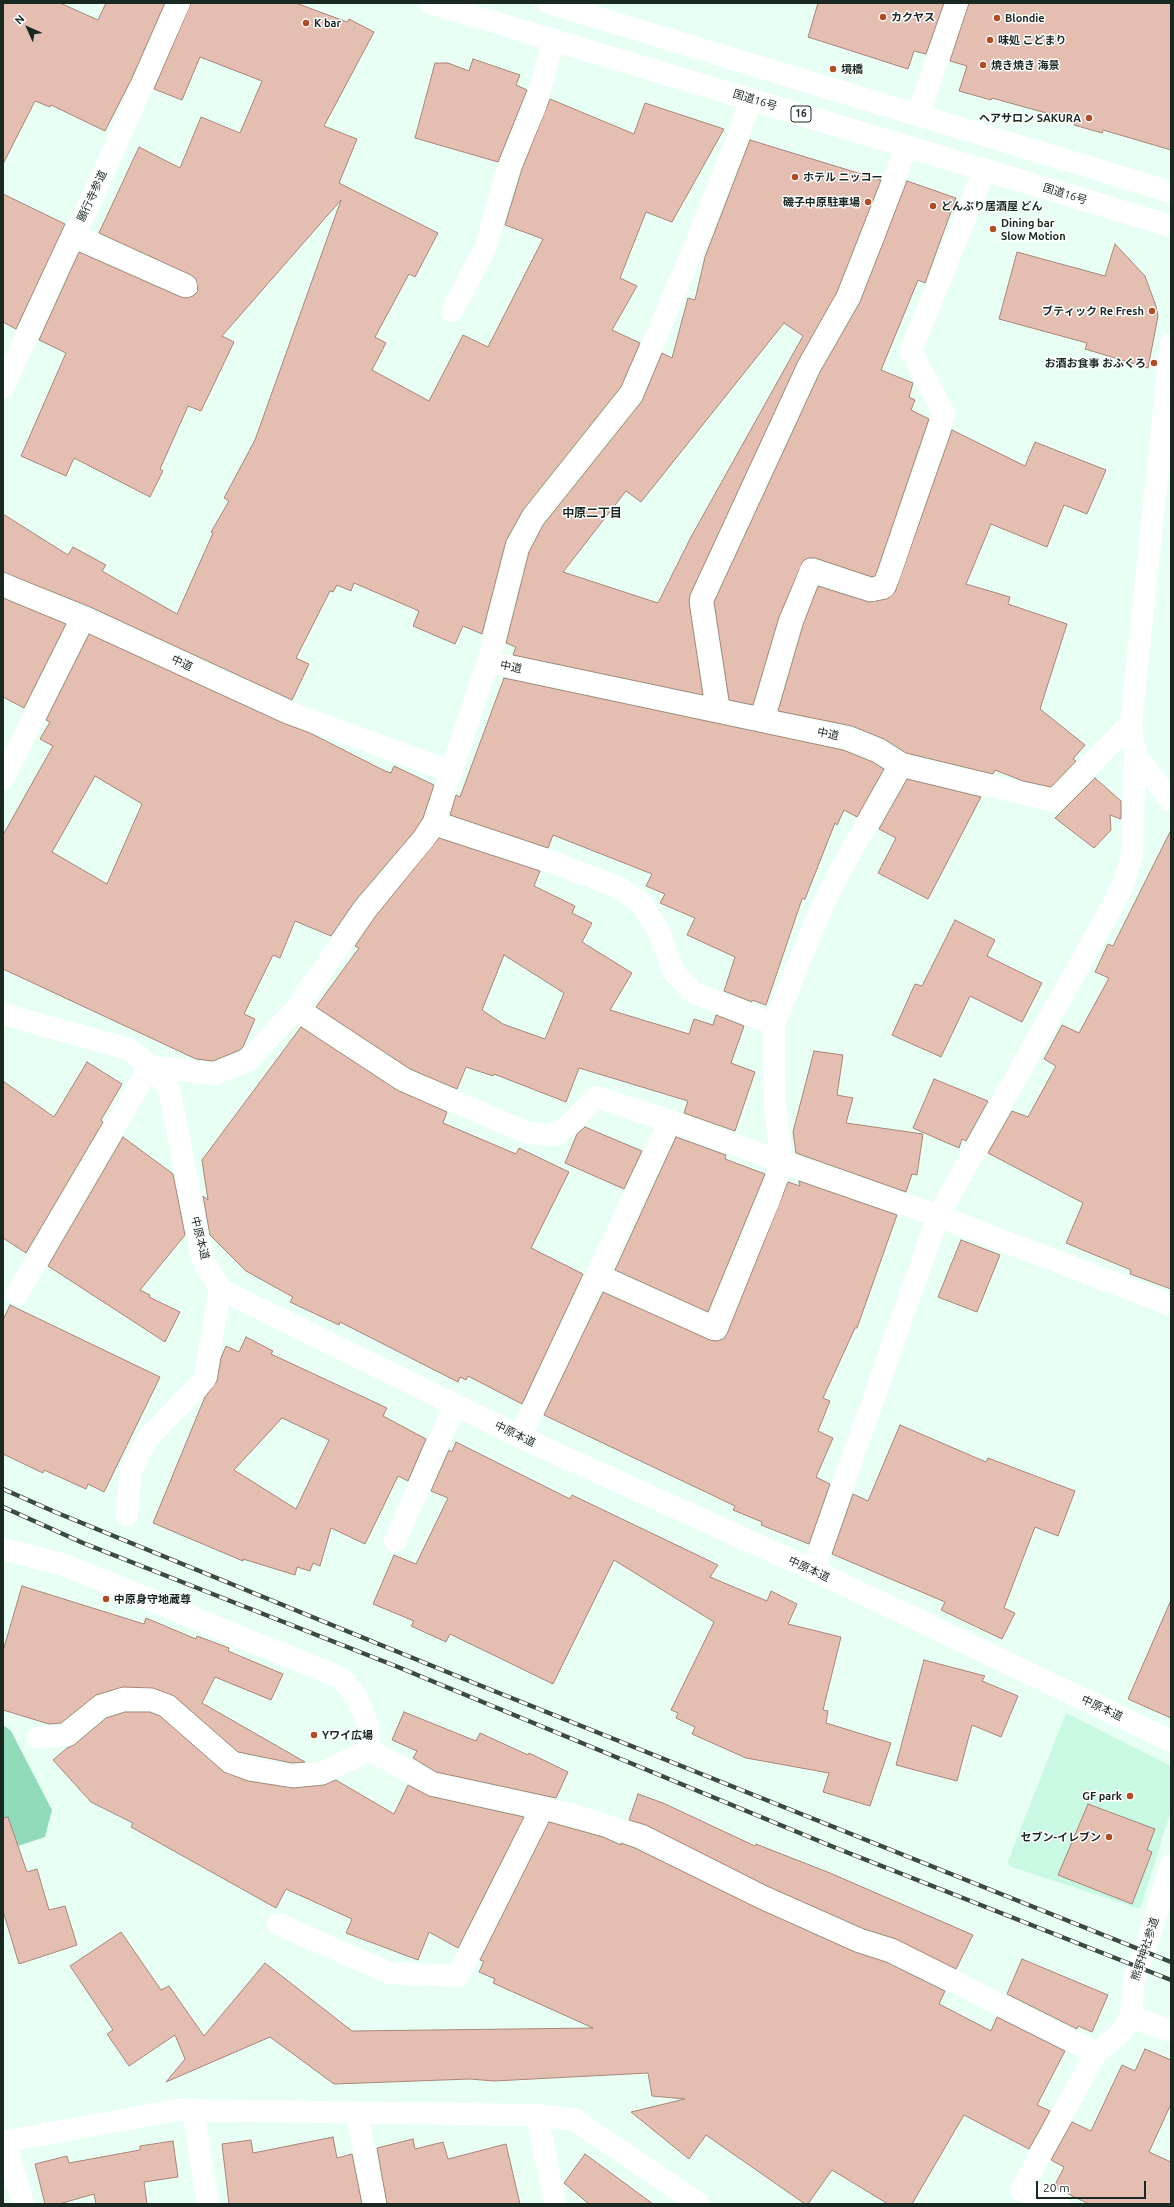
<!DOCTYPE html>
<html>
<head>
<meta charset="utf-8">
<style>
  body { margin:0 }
  #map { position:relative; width:1174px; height:2207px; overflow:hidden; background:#e8fff4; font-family:Ubuntu,sans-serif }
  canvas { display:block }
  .frame { position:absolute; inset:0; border:4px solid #192821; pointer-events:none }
  .north { position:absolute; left:8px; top:8px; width:40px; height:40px; -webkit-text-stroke:3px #fff; paint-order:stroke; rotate:315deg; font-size:11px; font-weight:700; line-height:16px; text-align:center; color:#192821 }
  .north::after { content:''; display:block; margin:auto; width:14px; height:18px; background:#192821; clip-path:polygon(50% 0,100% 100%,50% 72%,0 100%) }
  .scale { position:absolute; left:1036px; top:2181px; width:110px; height:18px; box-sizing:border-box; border:2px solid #192821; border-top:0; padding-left:5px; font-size:12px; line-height:14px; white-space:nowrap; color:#192821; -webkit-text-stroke:3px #fff; paint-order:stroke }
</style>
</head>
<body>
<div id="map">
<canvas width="1174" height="2207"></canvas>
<div class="frame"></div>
<div class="north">N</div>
<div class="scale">20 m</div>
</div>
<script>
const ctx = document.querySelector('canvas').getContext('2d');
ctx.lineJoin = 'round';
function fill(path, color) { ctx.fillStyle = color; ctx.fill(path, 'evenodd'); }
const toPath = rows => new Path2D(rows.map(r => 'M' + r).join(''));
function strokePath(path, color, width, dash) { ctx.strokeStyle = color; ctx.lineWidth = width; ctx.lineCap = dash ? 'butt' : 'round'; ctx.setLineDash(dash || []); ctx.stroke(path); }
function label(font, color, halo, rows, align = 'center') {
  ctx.font = font + ' Ubuntu,"Noto Sans JP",sans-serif'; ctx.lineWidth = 3; ctx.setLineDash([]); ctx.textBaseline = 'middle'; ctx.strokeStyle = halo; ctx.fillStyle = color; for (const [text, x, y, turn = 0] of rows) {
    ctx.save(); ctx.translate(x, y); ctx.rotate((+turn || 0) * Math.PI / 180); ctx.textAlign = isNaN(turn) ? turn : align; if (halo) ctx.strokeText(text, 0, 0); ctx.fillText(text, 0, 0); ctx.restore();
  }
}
fill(toPath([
  [1066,1713,1171,1766,1171,1811,1140,1909,1009,1866,1008,1861]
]), '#c9f9e3');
fill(toPath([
  [3,1725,11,1731,52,1810,45,1837,3,1851]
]), '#91dbbb');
const building = toPath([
  [3,3,60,3,98,20,106,3,165,3,131,80,105,131,51,105,50,107,35,101,3,164,3,3],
  [191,3,296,3,347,22,349,19,374,32,324,126,357,139,339,183,438,233,415,277,409,274,375,337,386,343,372,370,429,401,463,335,488,347,543,239,505,225,522,169,550,99,634,134,645,103,724,129,672,222,646,212,620,278,637,286,612,330,640,343,621,387,523,510,506,541,482,634,463,626,455,644,413,626,419,611,354,583,351,591,337,585,333,592,330,591,296,658,309,664,292,700,88,606,3,572,3,514,68,555,73,547,106,565,102,571,177,614,213,533,211,532,229,501,224,498,255,440,341,200,222,336,234,342,201,411,188,406,160,469,163,471,150,497,74,458,66,476,21,456,66,353,39,340,79,252,181,297,187,298,193,296,198,291,196,279,191,275,99,233,139,147,180,168,201,117,240,133,262,81,200,57,182,100,154,89,191,3],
  [818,3,944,3,926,54,914,51,908,69,808,37,818,3],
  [969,3,1171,3,1171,150,1103,130,1102,133,1074,125,1075,121,992,98,991,100,959,91,967,66,950,61,969,3],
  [473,59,520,75,516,85,527,90,498,162,415,138,435,63,448,63,469,71,473,59],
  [750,140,881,180,837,292,798,361,690,595,689,602,703,695,513,655,516,647,506,643,529,552,543,525,642,401,662,353,672,358,688,298,695,300,705,257,750,140],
  [784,323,803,336,691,537,658,603,563,572,626,491,641,502,784,323],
  [907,181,956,198,925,283,918,280,881,370,913,383,909,397,915,400,911,410,929,419,877,571,875,576,872,577,815,558,808,558,803,561,779,617,753,705,729,700,714,602,820,372,860,302,907,181],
  [3,194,65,224,16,329,3,322,3,194],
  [1115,244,1145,276,1156,306,1158,316,1148,368,1085,349,1087,343,999,319,1017,252,1105,276,1115,244],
  [952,430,1025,466,1035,442,1106,470,1087,514,1064,505,1047,547,991,524,966,584,1010,597,1008,604,1067,624,1040,709,1085,745,1073,759,1076,761,1051,787,1023,781,995,770,993,774,906,753,884,739,852,726,778,711,803,625,818,586,869,602,887,599,895,592,952,430],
  [3,598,66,624,24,708,3,697,3,598],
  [89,634,283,723,310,733,385,771,391,773,394,766,434,785,423,818,414,832,355,901,331,936,295,921,280,958,273,955,244,1014,255,1019,243,1047,240,1050,213,1061,196,1059,3,969,3,835,53,746,40,739,50,722,46,720,89,634],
  [95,776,142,804,107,884,52,852,95,776],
  [504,678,843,750,873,762,884,769,857,817,844,810,837,825,835,823,805,899,802,899,766,1005,752,1000,752,1002,724,991,735,957,687,935,695,918,660,903,665,894,646,886,652,874,553,835,548,848,450,815,456,795,460,797,504,678],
  [1095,778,1121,801,1121,819,1110,815,1111,830,1094,848,1055,818,1095,778],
  [907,779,981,797,928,899,878,873,896,838,879,829,907,779],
  [1171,830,1171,1289,1130,1274,1131,1270,1066,1243,1083,1203,988,1153,1012,1111,1028,1117,1056,1066,1044,1059,1062,1025,1079,1033,1109,978,1095,972,1108,944,1113,946,1171,830],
  [439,838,540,871,534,886,575,906,572,913,592,923,582,942,632,973,610,1010,689,1034,694,1019,713,1025,716,1015,744,1026,731,1063,755,1072,735,1131,684,1113,688,1101,579,1068,566,1102,494,1074,493,1076,466,1067,457,1089,410,1069,316,1007,359,948,355,946,375,917,439,838],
  [504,955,564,993,545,1039,503,1024,482,1010,504,955],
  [955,920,995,940,987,956,1042,983,1022,1022,970,996,941,1057,892,1035,915,984,922,986,955,920],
  [301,1027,397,1090,447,1112,443,1123,516,1154,519,1148,569,1172,531,1248,583,1274,522,1404,468,1376,466,1380,460,1377,458,1382,340,1322,339,1325,290,1302,293,1297,246,1271,210,1235,203,1196,208,1200,202,1160,301,1027],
  [814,1051,843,1055,837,1095,853,1098,846,1123,923,1134,917,1175,912,1174,906,1192,796,1153,793,1132,814,1051],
  [87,1062,122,1084,101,1120,103,1122,26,1253,3,1238,3,1081,54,1117,87,1062],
  [934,1079,988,1101,966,1141,962,1139,959,1148,913,1128,934,1079],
  [585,1127,642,1151,624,1189,565,1163,577,1134,585,1127],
  [123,1137,173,1174,185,1235,140,1290,150,1295,149,1297,180,1312,165,1342,48,1266,123,1137],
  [676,1137,726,1155,725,1159,765,1174,708,1312,615,1270,676,1137],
  [799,1181,897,1215,857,1328,855,1328,823,1398,830,1401,818,1431,833,1438,816,1477,830,1484,809,1544,761,1525,762,1522,733,1510,735,1506,544,1415,603,1292,710,1340,717,1341,723,1339,727,1334,788,1182,800,1186,799,1181],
  [961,1240,1000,1255,977,1312,938,1297,961,1240],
  [10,1305,160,1377,104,1492,88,1484,86,1489,44,1470,43,1473,3,1454,3,1320,10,1305],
  [246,1337,273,1351,271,1354,387,1408,383,1416,426,1439,408,1481,398,1476,365,1544,331,1528,320,1566,313,1563,310,1571,297,1567,295,1575,243,1559,243,1561,153,1523,205,1397,217,1381,221,1358,226,1346,239,1352,246,1337],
  [282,1418,329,1440,296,1509,234,1470,282,1418],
  [900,1425,986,1462,988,1458,1075,1491,1058,1536,1035,1527,1004,1608,1015,1613,1002,1639,941,1610,945,1602,832,1554,853,1494,868,1501,900,1425],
  [456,1442,570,1499,572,1495,718,1565,710,1577,767,1601,771,1591,797,1604,788,1624,841,1637,823,1710,828,1711,826,1723,891,1743,870,1806,823,1792,829,1773,746,1758,692,1734,695,1727,676,1718,678,1713,671,1710,714,1622,614,1560,553,1684,450,1634,446,1642,411,1626,414,1621,373,1604,394,1555,416,1564,448,1498,431,1491,449,1450,452,1452,456,1442],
  [22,1586,144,1624,146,1618,196,1639,197,1636,229,1648,228,1651,283,1674,271,1700,215,1677,202,1703,305,1762,292,1763,238,1752,174,1696,153,1688,123,1687,96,1695,61,1723,49,1724,3,1710,3,1651,22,1586],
  [1171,1600,1171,1718,1128,1699,1171,1600],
  [924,1660,985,1676,982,1681,1018,1696,1001,1737,972,1725,957,1781,896,1765,924,1660],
  [125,1712,150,1712,160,1716,224,1772,248,1781,293,1788,324,1785,336,1780,394,1814,408,1785,429,1796,524,1817,458,1948,429,1932,418,1960,346,1933,352,1919,286,1889,276,1908,131,1827,133,1823,91,1802,53,1760,67,1748,74,1745,106,1718,125,1712],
  [404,1712,476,1741,480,1733,528,1755,529,1753,568,1772,556,1798,436,1772,413,1758,417,1751,392,1740,404,1712],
  [638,1794,663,1803,755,1846,756,1844,830,1873,973,1935,956,1969,896,1939,864,1929,767,1886,646,1825,629,1820,638,1794],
  [1088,1804,1155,1829,1147,1850,1152,1852,1132,1904,1058,1875,1088,1804],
  [8,1817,27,1872,37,1869,49,1910,65,1906,77,1945,19,1964,3,1911,3,1818,8,1817],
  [549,1822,603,1837,621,1845,621,1843,635,1848,757,1908,855,1952,886,1962,945,1991,939,2004,991,2031,997,2017,1065,2051,1037,2105,1050,2111,1029,2149,964,2115,912,2204,888,2204,832,2170,808,2204,805,2204,706,2135,689,2159,631,2112,685,2099,652,2096,648,2073,494,2081,470,2079,334,2084,270,2037,166,2082,185,2059,175,2035,129,2066,107,2034,113,2030,70,1966,121,1932,161,1990,169,1986,204,2036,265,1963,352,2031,593,2028,493,1983,495,1979,479,1972,484,1961,480,1960,549,1822],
  [1022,1959,1108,1995,1092,2032,1078,2026,1077,2029,1007,1994,1022,1959],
  [1145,2049,1171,2060,1171,2104,1149,2152,1171,2162,1171,2204,1089,2204,1054,2187,1064,2167,1051,2160,1072,2122,1091,2131,1122,2065,1135,2071,1145,2049],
  [333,2137,337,2158,352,2154,362,2204,229,2204,222,2144,251,2140,253,2153,333,2137],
  [413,2139,415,2149,443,2142,448,2159,506,2144,520,2204,387,2204,377,2148,413,2139],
  [173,2141,178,2177,144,2182,147,2204,96,2204,94,2194,59,2204,45,2204,35,2164,67,2156,69,2163,140,2150,140,2146,173,2141],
  [585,2154,615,2176,653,2204,589,2204,564,2183,585,2154]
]);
fill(building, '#e4beb1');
strokePath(building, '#a88579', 1);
strokePath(toPath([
  [918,115,957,3],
  [73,235,186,286],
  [452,311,486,247,505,178,535,107,554,39],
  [3,388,63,256,88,207,179,3],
  [3,584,83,618,288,712,452,772],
  [488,662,847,738,879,751,901,765,1055,801,1131,723],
  [718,710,701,600,809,366,848,297,873,237,906,147],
  [762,719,791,621,811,570,872,590,884,587,889,576,944,414,911,351,985,169],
  [1135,754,1171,801],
  [3,779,83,618],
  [434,823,555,863,620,888,642,904,660,934,674,972,694,993,774,1024],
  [296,1009,404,1080,528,1133,556,1135,571,1123,596,1097,670,1121,782,1162,938,1216,1171,1305],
  [3,1014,128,1049,150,1066,169,1088,202,1258,220,1289,520,1437,813,1570,1171,1741],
  [598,1276,715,1329,769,1200,782,1162,775,1106,774,1024,821,909,841,869,901,765],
  [17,1294,150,1066,215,1074,247,1061,296,1009,365,909,424,839,434,823,488,662,517,547,533,518,632,393,701,231,741,129,750,99],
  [520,1437,670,1121],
  [127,1515,131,1470,148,1438,205,1379,220,1289],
  [395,1541,455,1405],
  [3,1549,61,1564,99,1579,341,1678,354,1693,360,1704,368,1726,369,1750],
  [813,1570,938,1216,1112,907,1121,889,1132,855,1135,754,1131,723,1171,344],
  [38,1738,66,1735,100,1707,123,1699,152,1700,166,1705,232,1763,252,1769,292,1776,322,1773,369,1750],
  [369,1750,432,1784,570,1814,640,1836,762,1897,860,1941,891,1950,1096,2053],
  [1171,1865,1148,1941,1134,1980,1131,2017,1171,2031],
  [278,1924,389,1973,458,1976,542,1808],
  [193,2111,208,2204],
  [357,2114,375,2204],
  [537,2115,555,2204],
  [3,2142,177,2110,537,2115,575,2120,699,2204],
  [6,2143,23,2204],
  [1060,2204,1021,2190,1096,2053,1120,2034,1131,2017]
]), '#fff', 22);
strokePath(toPath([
  [430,3,1171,226],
  [549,3,1171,192]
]), '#fff', 22);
const rail = toPath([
  [3,1489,55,1512,479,1685,1171,1962],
  [3,1507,83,1543,398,1667,836,1848,1171,1980]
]);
strokePath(rail, '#3a4a43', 4.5);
strokePath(rail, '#fff', 3, [9]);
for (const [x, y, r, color] of [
  [883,17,4,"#b24b24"],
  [997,18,4,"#b24b24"],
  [306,23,4,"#b24b24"],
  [990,40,4,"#b24b24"],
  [983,65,4,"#b24b24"],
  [833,69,4,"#b24b24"],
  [1089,118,4,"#b24b24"],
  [795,177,4,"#b24b24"],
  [868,202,4,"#b24b24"],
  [933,206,4,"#b24b24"],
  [993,229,4,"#b24b24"],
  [1152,311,4,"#b24b24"],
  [1154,363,4,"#b24b24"],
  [106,1599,4,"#b24b24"],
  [314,1735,4,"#b24b24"],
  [1130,1796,4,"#b24b24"],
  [1109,1837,4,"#b24b24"]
]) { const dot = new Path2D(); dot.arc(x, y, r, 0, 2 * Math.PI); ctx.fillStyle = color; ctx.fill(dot); strokePath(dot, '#fff', 1.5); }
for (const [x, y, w] of [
  [801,114,20]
]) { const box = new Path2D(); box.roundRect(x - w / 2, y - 8, w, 16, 3); ctx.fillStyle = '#fff'; ctx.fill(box); strokePath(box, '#192821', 1); }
label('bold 10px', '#192821', null, [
  ["16",801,114]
]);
label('bold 11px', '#192821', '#fff', [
  ["カクヤス",891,17],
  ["Blondie",1005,18],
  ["K bar",314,23],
  ["味処 こどまり",998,40],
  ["焼き焼き 海景",991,65],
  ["境橋",841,69],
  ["ヘアサロン SAKURA",1081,118,"right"],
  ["ホテル ニッコー",803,177],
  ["磯子中原駐車場",860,202,"right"],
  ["どんぶり居酒屋 どん",941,206],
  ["Dining bar",1001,223],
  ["Slow Motion",1001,236],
  ["ブティック Re Fresh",1144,311,"right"],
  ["お酒お食事 おふくろ",1146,363,"right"],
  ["中原身守地蔵尊",114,1599],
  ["Yワイ広場",322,1735],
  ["GF park",1122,1796,"right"],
  ["セブン-イレブン",1101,1837,"right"]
], 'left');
label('11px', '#192821', '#fff', [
  ["国道16号",755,100,17],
  ["国道16号",1065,194,17],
  ["願行寺参道",92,196,-65],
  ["中道",182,663,25],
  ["中道",511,667,12],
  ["中道",828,734,12],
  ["中原本道",200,1238,76],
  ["中原本道",515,1434,26],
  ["中原本道",809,1569,25],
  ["中原本道",1102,1708,25],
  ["熊野神社参道",1145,1949,-72]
]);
label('bold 12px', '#192821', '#fff', [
  ["中原二丁目",592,513]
]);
</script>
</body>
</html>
